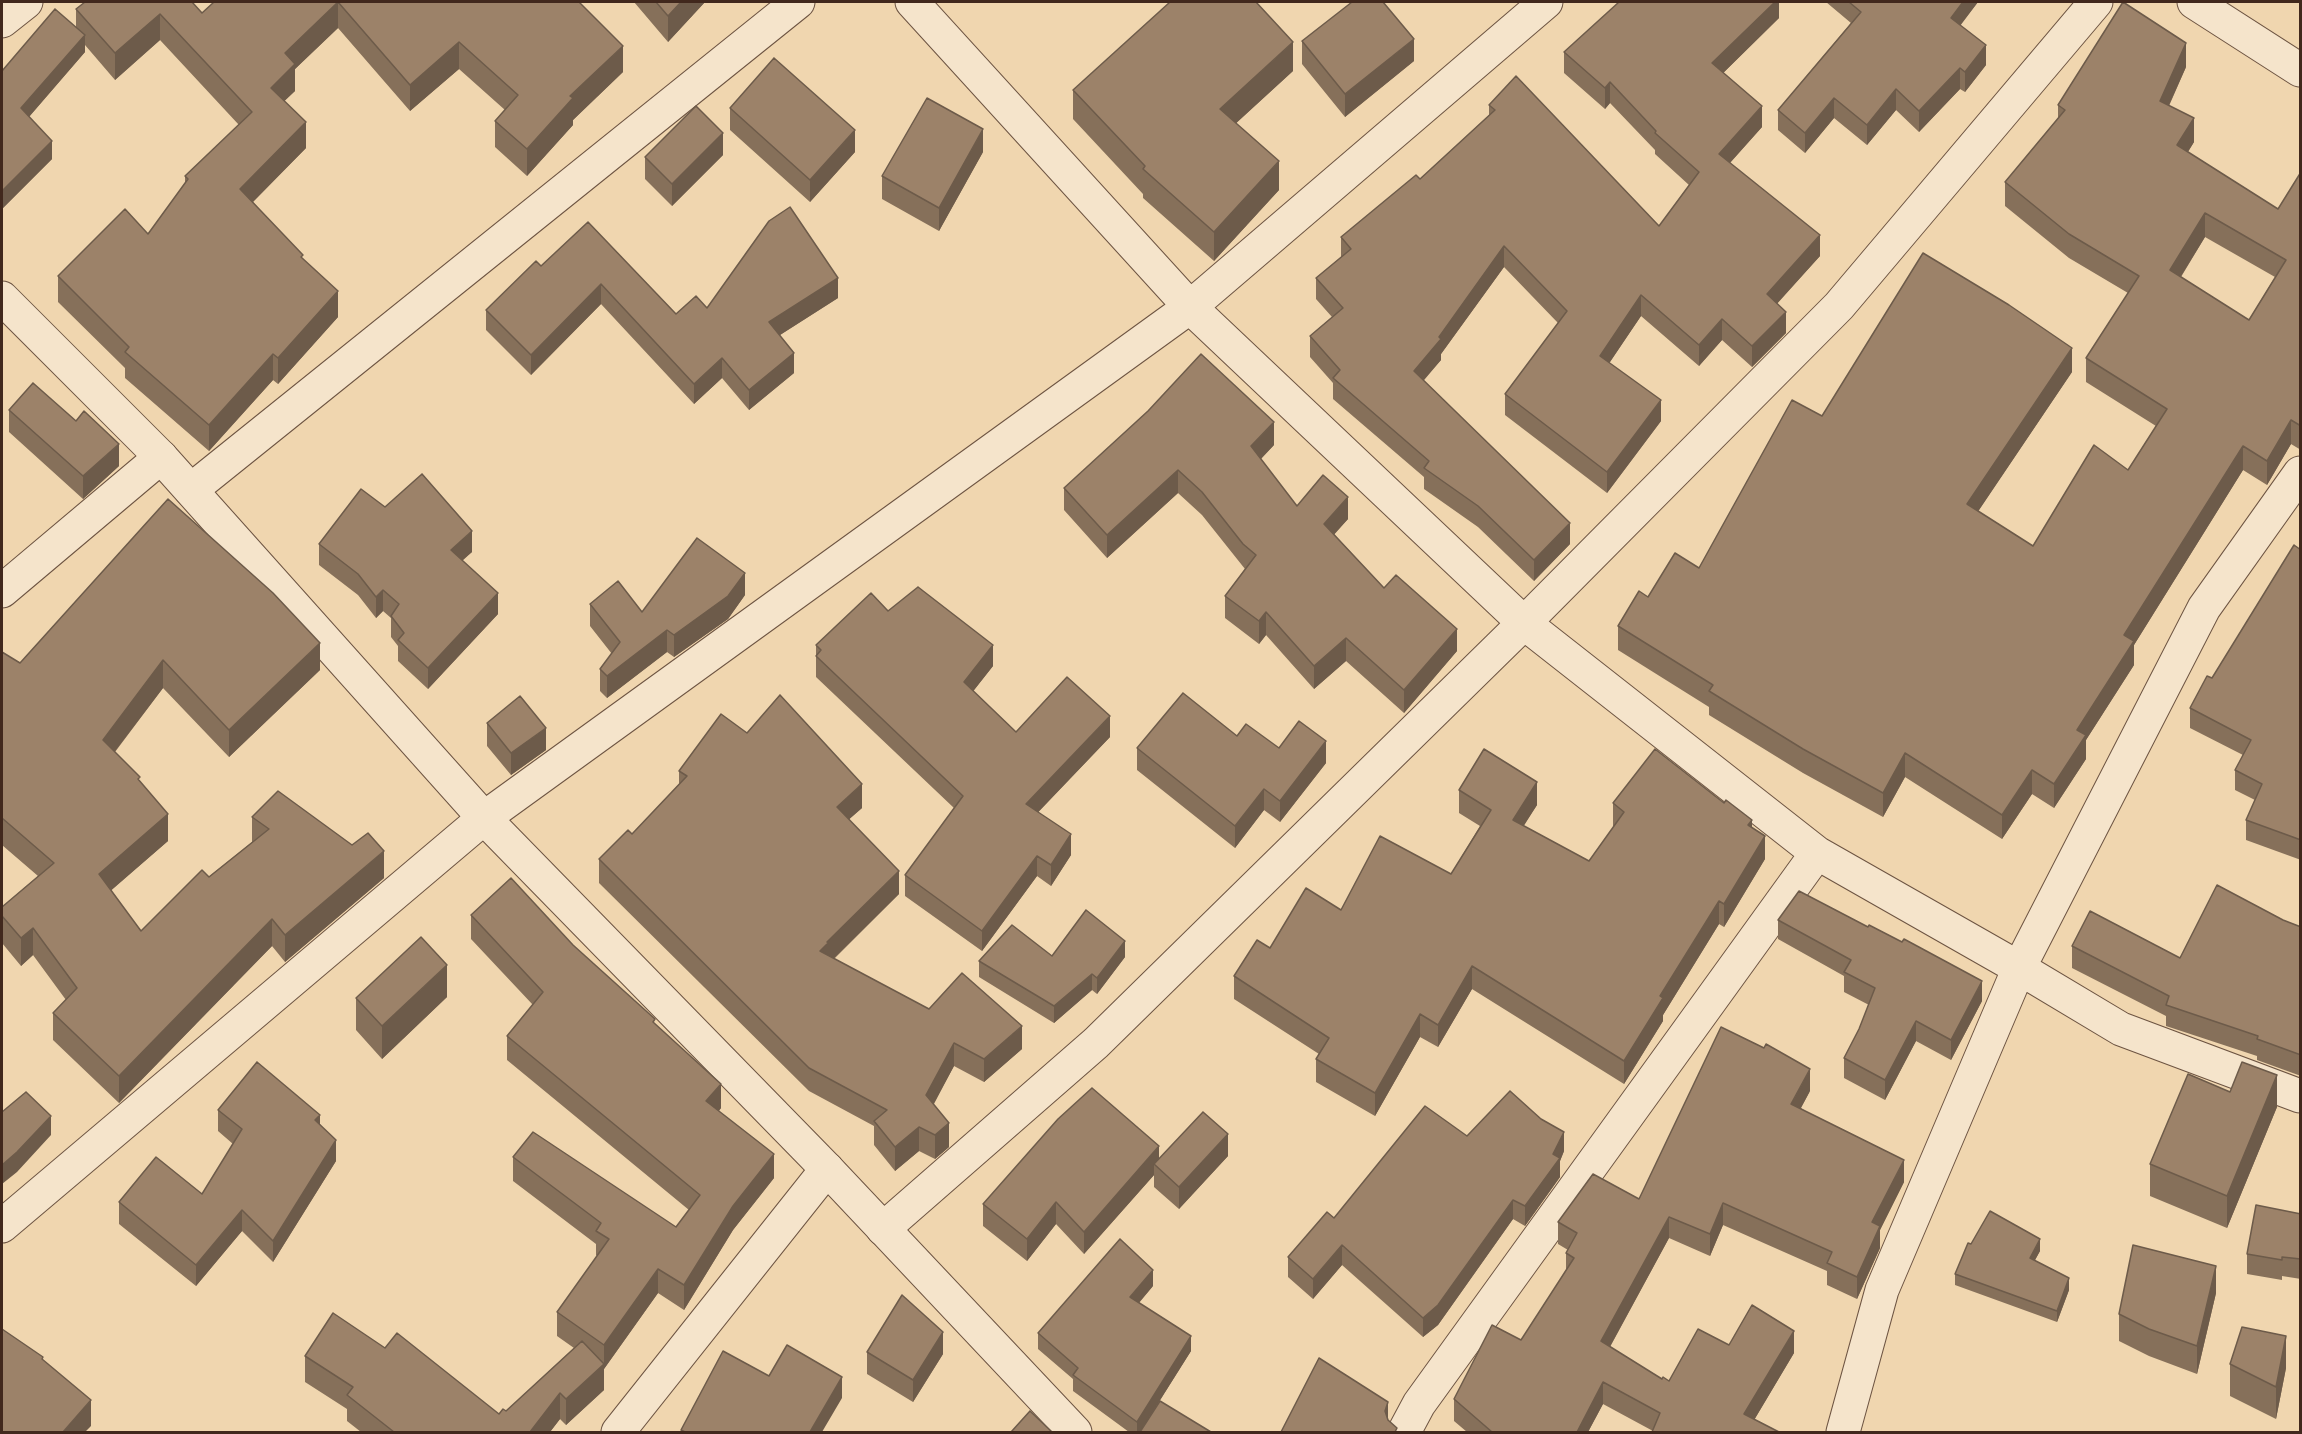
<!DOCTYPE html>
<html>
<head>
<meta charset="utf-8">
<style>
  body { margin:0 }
  #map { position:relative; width:2302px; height:1434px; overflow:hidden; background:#f0d6af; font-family:Vollkorn,serif }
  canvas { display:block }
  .frame { position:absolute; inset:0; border:3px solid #41281d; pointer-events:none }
</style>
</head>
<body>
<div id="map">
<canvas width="2302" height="1434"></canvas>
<div class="frame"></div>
</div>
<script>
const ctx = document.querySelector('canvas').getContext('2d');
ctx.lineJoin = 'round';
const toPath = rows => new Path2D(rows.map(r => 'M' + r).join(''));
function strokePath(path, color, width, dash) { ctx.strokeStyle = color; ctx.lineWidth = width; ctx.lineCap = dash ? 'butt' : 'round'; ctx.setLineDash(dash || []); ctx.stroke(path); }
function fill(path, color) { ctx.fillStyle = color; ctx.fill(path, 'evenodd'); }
const minor = toPath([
  [912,2,1190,307,1524,623,1817,853,2019,968,2121,1029,2300,1096],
  [2194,2,2300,70],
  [2,21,26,2],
  [191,490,798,2],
  [2,591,161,457],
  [2,1226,484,818,1190,307,1546,2],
  [883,1229,1096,1043,1524,623,1839,306,2096,2],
  [618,1432,827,1169],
  [1404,1432,1419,1404,1817,853],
  [1843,1432,1882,1290,2019,968,2204,608,2300,473]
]);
const tertiary = toPath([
  [2,298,161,457,484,818,827,1169,1075,1432]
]);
strokePath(minor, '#6d5442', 35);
strokePath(tertiary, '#6d5442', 35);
strokePath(minor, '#f5e4cb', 33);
strokePath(tertiary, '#f5e4cb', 33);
fill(toPath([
  [214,2,579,2,623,72,573,120,573,125,527,176,495,147,495,121,505,110,459,69,410,111,338,28,295,69,295,91,284,101,306,148,253,202,303,259,338,317,278,384,273,380,209,451,125,378,125,368,58,302,58,276,148,234,185,183,185,176,239,125,160,40,115,80,85,45,85,52,29,117,52,159,3,208,2,206,2,71,76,27,76,9,202,13],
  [634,2,705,2,668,42],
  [1779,2,1779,18,1723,73,1762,127,1730,163,1820,256,1777,303,1786,333,1752,367,1722,340,1699,366,1641,316,1609,363,1661,421,1607,493,1505,415,1505,394,1558,323,1504,267,1441,354,1441,360,1423,380,1570,544,1534,581,1478,527,1424,489,1424,477,1333,399,1333,383,1310,357,1310,336,1332,317,1316,299,1316,278,1341,257,1341,237,1420,179,1489,115,1489,105,1659,226,1689,185,1655,154,1655,150,1610,103,1605,109,1564,73,1564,52],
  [1826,2,1978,2,1960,25,1986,65,1965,92,1960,89,1919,132,1896,110,1867,145,1834,118,1805,153,1778,130,1778,110,1851,23],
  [1302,41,1414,61,1345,117,1302,64],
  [2186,67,2169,106,2194,142,2188,152,2278,209,2301,172,2301,450,2291,444,2267,485,2243,470,2134,645,2134,665,2086,740,2086,759,2054,808,2032,794,2002,839,1905,777,1883,817,1803,773,1709,715,1709,707,1618,650,1618,626,1648,597,1699,568,1822,416,2072,372,1978,511,2033,546,2128,470,2156,426,2086,382,2086,358,2128,293,2069,258,2005,206,2005,182,2058,118,2058,105],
  [2205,237,2275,277,2249,320,2181,277],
  [1293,71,1236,123,1279,190,1214,261,1143,198,1143,194,1073,119,1073,90],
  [730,108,855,152,810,202,730,130],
  [983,152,939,231,882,199,882,176],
  [723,155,672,206,645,179,645,157],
  [588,222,676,314,707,308,838,298,780,335,794,373,749,410,722,378,694,404,601,304,531,375,486,330,486,310,541,266],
  [9,410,119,466,83,499,9,432],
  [1274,445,1261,459,1297,506,1348,519,1334,534,1384,588,1457,651,1404,713,1346,661,1314,689,1266,635,1259,644,1225,618,1225,596,1245,569,1202,515,1178,493,1107,558,1064,510,1064,488],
  [168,499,320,670,229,757,163,688,115,752,140,781,168,841,111,890,141,931,252,842,252,817,384,878,285,962,272,946,119,1103,53,1040,53,1013,66,1000,33,955,21,966,2,943,2,907,38,876,2,845,2,652,20,663],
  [385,507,472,552,462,560,498,614,428,689,398,661,398,646,391,637,391,618,383,611,376,618,358,595,319,565,319,544],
  [2301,550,2301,860,2246,840,2246,820,2255,800,2235,790,2235,770,2243,755,2190,728,2190,708,2212,678],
  [745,595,728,619,674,657,667,652,607,698,600,691,600,669,612,654,590,626,590,604,642,612],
  [888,611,993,666,973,691,1016,732,1110,737,1038,812,1071,855,1051,886,1037,876,982,951,905,896,905,875,954,808,816,677,816,645],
  [487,723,546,750,511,775,487,746],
  [747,733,862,808,849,819,899,894,834,959,929,1009,1022,1049,984,1082,954,1066,933,1104,949,1147,935,1159,919,1151,895,1171,874,1145,874,1126,809,1091,599,883,599,859,632,834,679,784,679,771],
  [1237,736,1326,763,1280,822,1264,810,1235,848,1137,770,1137,748],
  [1459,790,1537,805,1523,826,1589,861,1614,827,1613,826,1613,803,1752,828,1765,859,1724,927,1719,924,1663,1015,1663,1021,1624,1084,1472,989,1438,1047,1420,1037,1375,1116,1316,1082,1316,1059,1319,1054,1234,999,1234,976,1341,910,1451,874,1480,826,1459,813],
  [471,915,573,945,655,1024,721,1108,719,1111,774,1178,733,1230,684,1310,658,1293,604,1369,604,1390,566,1425,560,1419,550,1432,361,1432,347,1421,347,1409,305,1382,305,1356,385,1348,499,1414,506,1411,574,1348,557,1336,557,1312,597,1256,596,1255,596,1244,513,1181,513,1157,676,1227,689,1210,507,1060,507,1036,533,1005,471,939],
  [1778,920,1868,927,1982,1001,1951,1060,1916,1041,1885,1100,1844,1078,1844,1058,1859,1029,1869,1005,1844,992,1844,976,1778,939],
  [2283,920,2301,927,2301,1076,2257,1060,2257,1056,2166,1026,2166,1016,2072,968,2072,946,2180,958],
  [1052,956,1125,957,1097,994,1092,990,1054,1023,979,977,979,961],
  [447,997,382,1059,356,1030,356,998],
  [1810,1091,1801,1108,1904,1182,1880,1230,1880,1248,1857,1299,1827,1285,1827,1271,1723,1225,1710,1256,1669,1238,1610,1347,1662,1379,1669,1381,1729,1345,1794,1353,1754,1420,1653,1431,1603,1404,1588,1432,1467,1432,1454,1421,1454,1399,1521,1340,1566,1271,1566,1253,1568,1250,1558,1244,1558,1222,1639,1199],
  [2230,1092,2277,1107,2227,1228,2150,1196,2150,1164],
  [218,1110,320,1124,336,1161,273,1262,242,1231,196,1286,119,1224,119,1202,202,1194,233,1144,218,1131],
  [1467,1136,1564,1151,1560,1161,1560,1177,1525,1226,1513,1219,1438,1325,1423,1337,1342,1265,1313,1299,1288,1277,1288,1257,1334,1218],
  [1228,1156,1179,1209,1154,1187,1154,1175,1084,1254,1056,1224,1027,1261,983,1226,983,1204,1159,1158],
  [2301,1214,2301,1279,2282,1276,2282,1280,2247,1274,2247,1254],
  [1971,1244,2040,1251,2035,1260,2069,1290,2057,1322,1955,1285,1955,1274],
  [1153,1286,1139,1303,1191,1351,1140,1432,1129,1432,1073,1391,1073,1379,1038,1349,1038,1333],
  [2216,1293,2197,1374,2149,1356,2119,1341,2119,1314],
  [867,1352,943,1354,913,1402,867,1374],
  [2230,1364,2286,1368,2276,1419,2230,1396]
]), '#86705a');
fill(toPath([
  [338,2,338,28,295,69,295,91,271,114,271,88,285,53],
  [681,2,705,2,668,42,668,16],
  [1775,2,1779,2,1779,18,1712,84,1712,63],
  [1963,2,1978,2,1951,38,1951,18],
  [160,14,160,40,115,80,115,53],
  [85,35,85,52,21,126,21,108],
  [1414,39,1414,61,1345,117,1345,94],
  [459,42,459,69,410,111,410,85],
  [1293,42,1293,71,1220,138,1220,109],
  [2186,43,2186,67,2160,125,2160,101],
  [1986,45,1986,65,1965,92,1965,72],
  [623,46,623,72,573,120,573,125,527,176,527,149,570,96],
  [1960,68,1960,89,1919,132,1919,111],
  [1610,82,1610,103,1605,109,1605,88],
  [1896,89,1896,110,1867,145,1867,125],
  [1834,98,1834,118,1805,153,1805,133],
  [1762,106,1762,127,1719,175,1719,154],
  [2194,118,2194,142,2177,169,2177,145],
  [306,122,306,148,240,215,240,189],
  [983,129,983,152,939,231,939,208],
  [855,130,855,152,810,202,810,180],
  [723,133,723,155,672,206,672,184],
  [52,141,52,159,3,208,3,190],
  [1279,161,1279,190,1214,261,1214,232],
  [2205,213,2205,237,2170,294,2170,270],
  [1820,235,1820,256,1767,315,1767,294],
  [1504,246,1504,267,1441,354,1441,360,1414,392,1414,371],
  [838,278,838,298,769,342,769,322],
  [601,284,601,304,531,375,531,355],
  [338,291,338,317,278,384,278,358],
  [1641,295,1641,316,1600,377,1600,356],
  [1786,312,1786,333,1752,367,1752,346],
  [1722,319,1722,340,1699,366,1699,345],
  [2072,348,2072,372,1967,528,1967,504],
  [794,353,794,373,749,410,749,390],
  [273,354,273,380,209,451,209,425],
  [722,358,722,378,694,404,694,384],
  [1661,400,1661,421,1607,493,1607,472],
  [2291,420,2291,444,2267,485,2267,461],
  [1274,422,1274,445,1251,469,1251,446],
  [119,444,119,466,83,499,83,476],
  [2243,446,2243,470,2134,645,2134,665,2086,740,2086,759,2054,808,2054,784,2077,730,2124,635],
  [1178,470,1178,493,1107,558,1107,535],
  [1348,497,1348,519,1324,546,1324,524],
  [1570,523,1570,544,1534,581,1534,560],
  [472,531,472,552,451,571,451,550],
  [745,573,745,595,728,619,674,657,674,635],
  [383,590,383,611,376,618,376,597],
  [498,593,498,614,428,689,428,668],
  [1266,612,1266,635,1259,644,1259,621],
  [1457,629,1457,651,1404,713,1404,690],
  [667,630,667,652,607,698,607,676],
  [1346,638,1346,661,1314,689,1314,666],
  [320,643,320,670,229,757,229,730],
  [993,645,993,666,964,703,964,682],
  [163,660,163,688,103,767,103,740],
  [1110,716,1110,737,1026,825,1026,804],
  [546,728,546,750,511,775,511,753],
  [1326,741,1326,763,1280,822,1280,801],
  [1905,753,1905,777,1883,817,1883,793],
  [2032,770,2032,794,2002,839,2002,815],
  [1537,782,1537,805,1513,843,1513,820],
  [862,784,862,808,837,830,837,807],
  [1264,789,1264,810,1235,848,1235,826],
  [168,814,168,841,99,901,99,874],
  [1752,820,1752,843,1748,825],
  [1071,834,1071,855,1051,886,1051,865],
  [1765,836,1765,859,1724,927,1724,904],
  [384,851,384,878,285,962,285,935],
  [1037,856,1037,876,982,951,982,931],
  [899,871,899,894,828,964,820,951,827,942],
  [1719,901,1719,924,1663,1015,1663,1021,1624,1084,1624,1061,1660,996],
  [272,919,272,946,119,1103,119,1076],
  [33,928,33,955,21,966,21,938],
  [1125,941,1125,957,1097,994,1097,978],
  [447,965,447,997,382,1059,382,1026],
  [1472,966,1472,989,1438,1047,1438,1025],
  [1092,974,1092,990,1054,1023,1054,1006],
  [1982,981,1982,1001,1951,1060,1951,1040],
  [1420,1014,1420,1037,1375,1116,1375,1093],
  [1916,1021,1916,1041,1885,1100,1885,1080],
  [1022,1026,1022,1049,984,1082,984,1059],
  [954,1043,954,1066,926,1119,926,1095],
  [1810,1069,1810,1091,1791,1126,1791,1104],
  [2277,1075,2277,1107,2227,1228,2227,1196],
  [721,1084,721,1108,706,1125,706,1101],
  [320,1115,320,1137,315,1120],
  [51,1116,51,1135,17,1172,2,1184,2,1165],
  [949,1123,949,1147,935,1159,935,1135],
  [919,1127,919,1151,895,1171,895,1147],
  [1564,1132,1564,1151,1560,1161,1560,1177,1525,1226,1525,1206],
  [1228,1134,1228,1156,1179,1209,1179,1187],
  [336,1140,336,1161,273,1262,273,1241],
  [1159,1146,1159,1169,1154,1164,1154,1175,1084,1254,1084,1232],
  [774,1154,774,1178,733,1230,684,1310,684,1285,733,1206],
  [1904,1160,1904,1182,1880,1230,1880,1248,1857,1299,1857,1277,1872,1222],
  [1513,1200,1513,1219,1438,1325,1423,1337,1423,1318],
  [1056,1202,1056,1224,1027,1261,1027,1239],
  [1723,1203,1723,1225,1710,1256,1710,1234],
  [242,1210,242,1231,196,1286,196,1265],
  [1669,1217,1669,1238,1601,1363,1601,1341],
  [2040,1239,2040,1251,2030,1269,2030,1258],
  [1342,1245,1342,1265,1313,1299,1313,1279],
  [2216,1266,2216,1293,2197,1374,2197,1346],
  [658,1269,658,1293,604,1369,604,1390,566,1425,566,1399,604,1364,604,1345],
  [1153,1270,1153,1286,1130,1313,1130,1297],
  [2069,1278,2069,1290,2057,1322,2057,1311],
  [1794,1331,1794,1353,1747,1432,1744,1414],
  [943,1332,943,1354,913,1402,913,1380],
  [1191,1336,1191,1351,1140,1432,1137,1432,1137,1422],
  [2286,1336,2286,1368,2276,1419,2276,1387],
  [842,1377,842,1398,822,1432,810,1432],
  [1603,1382,1603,1404,1588,1432,1577,1432],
  [560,1393,560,1419,550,1432,530,1432],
  [91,1400,91,1426,85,1432,63,1432],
  [1388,1402,1388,1423,1385,1411]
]), '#6d5b4a');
const building = toPath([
  [85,2,192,2,202,13,214,2,579,2,623,46,570,96,573,98,527,149,495,121,518,95,459,42,410,85,338,2,285,53,295,64,271,88,306,122,240,189,303,255,301,257,338,291,278,358,273,354,209,425,125,352,129,347,58,276,125,209,148,234,188,179,185,176,252,112,160,14,115,53,76,9,85,2],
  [656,2,681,2,668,16,656,2],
  [1170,2,1256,2,1293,42,1220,109,1279,161,1214,232,1143,169,1145,166,1073,90,1170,2],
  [1352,2,1383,2,1414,39,1345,94,1302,41,1352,2],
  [1619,2,1775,2,1712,63,1762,106,1719,154,1820,235,1767,294,1786,312,1752,346,1722,319,1699,345,1641,295,1600,356,1661,400,1607,472,1505,394,1567,311,1504,246,1439,337,1441,339,1414,371,1570,523,1534,560,1478,506,1424,468,1429,461,1333,378,1340,370,1310,336,1343,308,1316,278,1351,249,1341,237,1416,175,1420,179,1495,110,1489,105,1516,76,1659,226,1699,172,1655,133,1656,131,1610,82,1605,88,1564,52,1619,2],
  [1849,2,1963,2,1951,18,1986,45,1965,72,1960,68,1919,111,1896,89,1867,125,1834,98,1805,133,1778,110,1861,12,1849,2],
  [2123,2,2186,43,2160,101,2194,118,2177,145,2278,209,2301,172,2301,426,2291,420,2267,461,2243,446,2124,635,2134,641,2077,730,2086,735,2054,784,2032,770,2002,815,1905,753,1883,793,1803,749,1709,691,1713,685,1618,626,1639,591,1648,597,1675,553,1699,568,1792,400,1822,416,1923,253,2009,305,2072,348,1967,504,2033,546,2094,445,2128,470,2167,409,2086,358,2139,276,2069,234,2005,182,2065,110,2058,105,2123,2],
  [2205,213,2286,260,2249,320,2170,270,2205,213],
  [55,9,85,35,21,108,52,141,3,190,2,189,2,71,55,9],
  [774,58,855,130,810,180,730,108,774,58],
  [927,98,983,129,939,208,882,176,927,98],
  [696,106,723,133,672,184,645,157,696,106],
  [790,207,838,278,769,322,794,353,749,390,722,358,694,384,601,284,531,355,486,310,536,261,541,266,588,222,676,314,696,296,707,308,769,221,790,207],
  [1201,354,1274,422,1251,446,1297,506,1323,475,1348,497,1324,524,1384,588,1396,575,1457,629,1404,690,1346,638,1314,666,1266,612,1259,621,1225,596,1256,555,1243,544,1202,492,1178,470,1107,535,1064,488,1148,411,1201,354],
  [33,383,76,421,84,411,119,444,83,476,9,410,33,383],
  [422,474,472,531,451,550,498,593,428,668,398,640,404,633,391,616,399,604,383,590,376,597,358,574,319,544,361,489,385,507,422,474],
  [168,499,273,593,320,643,229,730,163,660,103,740,140,777,138,779,168,814,99,874,141,931,202,870,209,877,269,829,252,817,278,791,352,845,368,833,384,851,285,935,272,919,119,1076,53,1013,77,988,33,928,21,938,2,916,2,907,54,863,2,818,2,652,20,663,168,499],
  [697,538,745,573,728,596,674,635,667,630,607,676,600,669,620,642,590,604,618,581,642,612,697,538],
  [2294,545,2301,550,2301,840,2246,820,2262,784,2235,770,2251,740,2190,708,2207,676,2212,678,2294,545],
  [918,587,993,645,964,682,1016,732,1067,677,1110,716,1026,804,1071,834,1051,865,1037,856,982,931,905,875,963,796,816,656,821,650,816,645,871,593,888,611,918,587],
  [1183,693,1237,736,1246,724,1279,748,1299,721,1326,741,1280,801,1264,789,1235,826,1137,748,1183,693],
  [780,695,862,784,837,807,899,871,827,942,828,943,820,951,929,1009,962,973,1022,1026,984,1059,954,1043,926,1095,949,1123,935,1135,919,1127,895,1147,874,1121,887,1110,809,1068,599,859,628,830,632,834,687,776,679,771,721,714,747,733,780,695],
  [520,696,546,728,511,753,487,723,520,696],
  [1484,749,1537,782,1513,820,1589,861,1624,812,1613,803,1655,749,1724,803,1726,800,1752,820,1748,825,1765,836,1724,904,1719,901,1660,996,1663,998,1624,1061,1472,966,1438,1025,1420,1014,1375,1093,1316,1059,1329,1038,1234,976,1257,940,1270,948,1306,888,1341,910,1380,836,1451,874,1491,810,1459,790,1484,749],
  [511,878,573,945,655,1019,653,1022,721,1084,706,1101,774,1154,733,1206,684,1285,658,1269,604,1345,557,1312,609,1239,596,1231,601,1223,513,1157,533,1132,676,1227,700,1195,507,1036,543,992,471,915,511,878],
  [2217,885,2283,920,2301,927,2301,1055,2257,1039,2258,1036,2166,1005,2169,996,2072,946,2090,911,2180,958,2217,885],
  [1799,891,1868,927,1869,925,1902,942,1904,939,1982,981,1951,1040,1916,1021,1885,1080,1844,1058,1859,1029,1875,988,1844,972,1851,960,1778,920,1799,891],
  [1086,910,1125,941,1097,978,1092,974,1054,1006,979,961,1012,925,1052,956,1086,910],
  [421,937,447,965,382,1026,356,998,421,937],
  [1721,1027,1764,1048,1766,1044,1810,1069,1791,1104,1904,1160,1872,1222,1880,1226,1857,1277,1827,1263,1832,1252,1723,1203,1710,1234,1669,1217,1601,1341,1662,1379,1663,1377,1669,1381,1698,1329,1729,1345,1752,1305,1794,1331,1744,1414,1779,1432,1652,1432,1660,1413,1603,1382,1577,1432,1492,1432,1454,1399,1492,1325,1521,1340,1574,1258,1566,1253,1577,1233,1558,1222,1593,1174,1639,1199,1721,1027],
  [257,1062,320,1115,315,1120,336,1140,273,1241,242,1210,196,1265,119,1202,156,1157,202,1194,242,1129,218,1110,257,1062],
  [2242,1062,2277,1075,2227,1196,2150,1164,2188,1074,2230,1092,2242,1062],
  [1092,1088,1159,1146,1084,1232,1056,1202,1027,1239,983,1204,1058,1119,1092,1088],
  [1510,1091,1541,1119,1564,1132,1553,1154,1560,1158,1525,1206,1513,1200,1438,1305,1423,1318,1342,1245,1313,1279,1288,1257,1327,1212,1334,1218,1425,1106,1467,1136,1510,1091],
  [26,1092,51,1116,17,1152,2,1165,2,1112,26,1092],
  [1203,1112,1228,1134,1179,1187,1154,1164,1203,1112],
  [2256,1205,2301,1214,2301,1259,2282,1257,2282,1260,2247,1254,2256,1205],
  [1990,1211,2040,1239,2030,1258,2069,1278,2057,1311,1955,1274,1968,1243,1971,1244,1990,1211],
  [1120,1239,1153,1270,1130,1297,1191,1336,1137,1422,1073,1375,1078,1368,1038,1333,1120,1239],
  [2133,1245,2216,1266,2197,1346,2149,1329,2119,1314,2133,1245],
  [902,1295,943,1332,913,1380,867,1352,902,1295],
  [333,1313,385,1348,397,1333,499,1414,503,1409,506,1411,582,1341,604,1364,566,1399,560,1393,530,1432,394,1432,347,1395,353,1387,305,1356,333,1313],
  [2242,1327,2286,1336,2276,1387,2230,1364,2242,1327],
  [2,1329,43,1357,42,1359,91,1400,63,1432,2,1432,2,1329],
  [787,1345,842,1377,810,1432,685,1432,681,1430,723,1351,769,1376,787,1345],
  [1319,1358,1388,1402,1385,1411,1388,1420,1397,1428,1395,1432,1281,1432,1319,1358],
  [1160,1401,1211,1432,1140,1432,1160,1401],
  [1030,1411,1052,1432,1011,1432,1030,1411]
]);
fill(building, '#9c8269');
strokePath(building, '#6d5b4a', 1.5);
</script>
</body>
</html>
